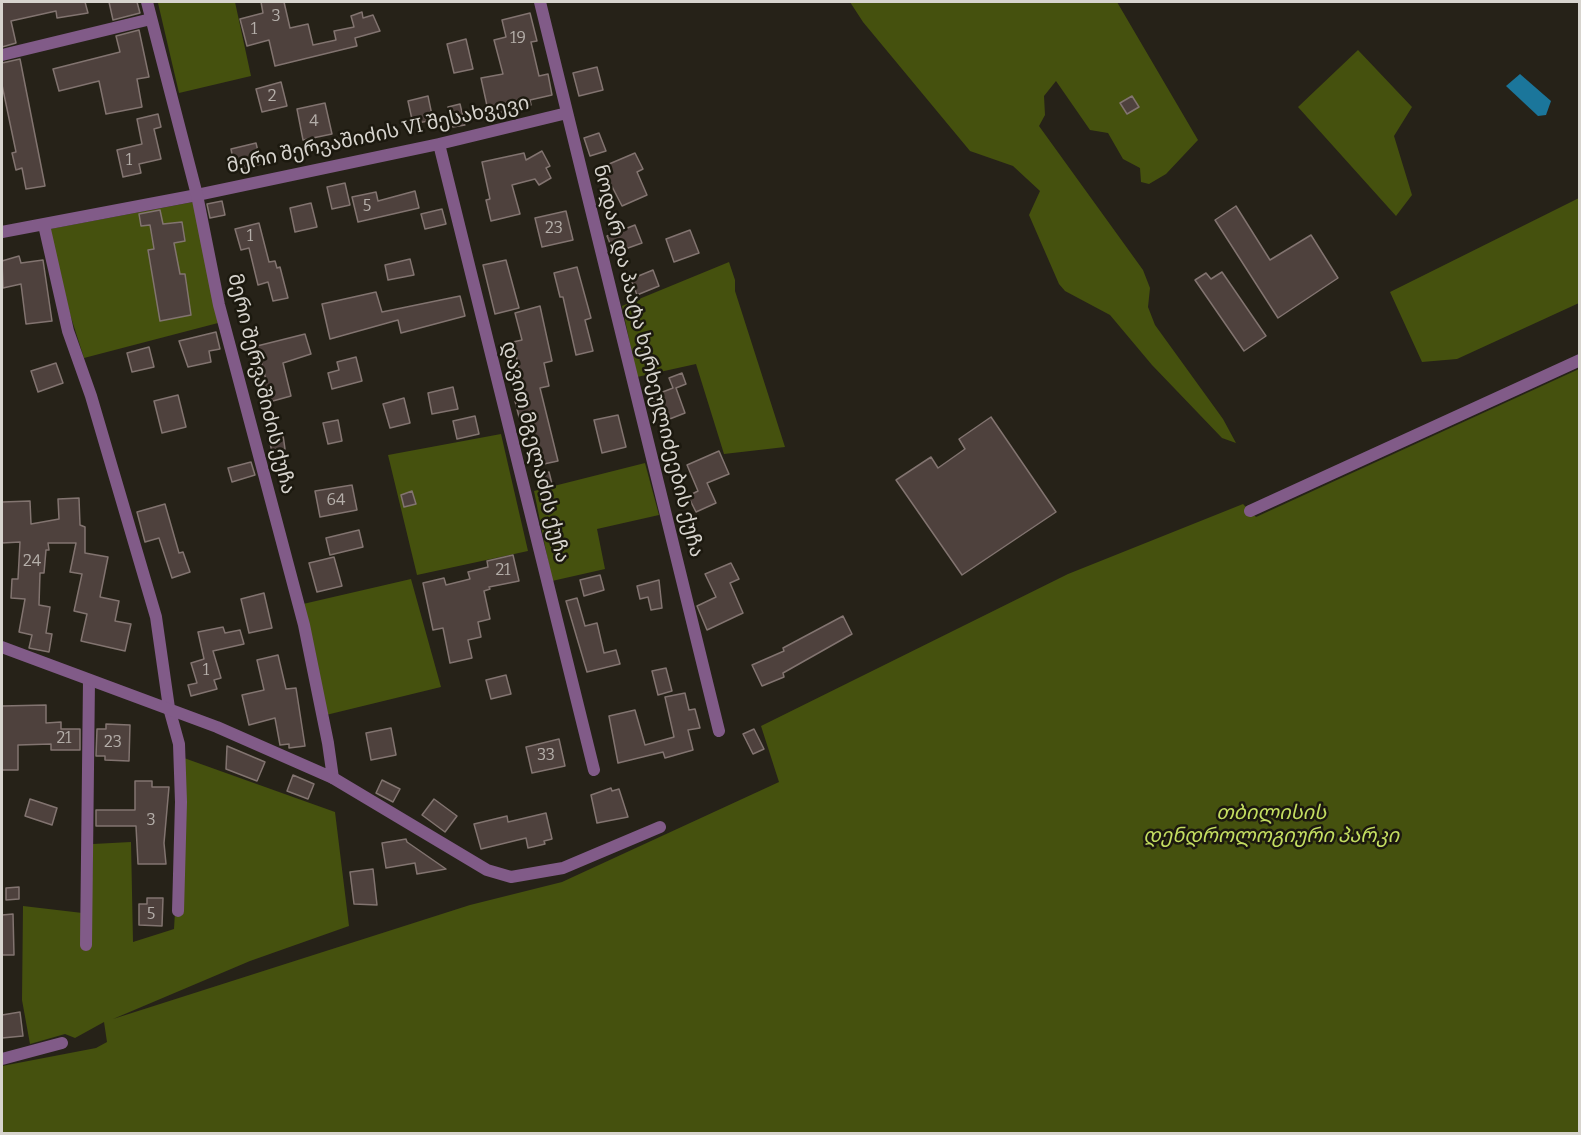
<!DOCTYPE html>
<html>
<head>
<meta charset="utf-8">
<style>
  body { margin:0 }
  #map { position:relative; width:1581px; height:1135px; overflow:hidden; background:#262218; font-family:Bitter,serif }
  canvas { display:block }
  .frame { position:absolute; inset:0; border:3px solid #d7d4ce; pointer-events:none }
</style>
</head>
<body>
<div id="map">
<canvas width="1581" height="1135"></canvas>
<div class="frame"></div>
</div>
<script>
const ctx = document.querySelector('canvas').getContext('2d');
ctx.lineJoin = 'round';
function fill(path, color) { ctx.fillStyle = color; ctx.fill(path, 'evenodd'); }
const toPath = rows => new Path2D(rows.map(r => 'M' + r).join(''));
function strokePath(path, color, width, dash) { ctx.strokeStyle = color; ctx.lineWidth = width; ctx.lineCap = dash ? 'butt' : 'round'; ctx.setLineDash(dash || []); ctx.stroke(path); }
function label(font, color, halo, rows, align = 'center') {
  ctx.font = font + ' Bitter,"Noto Sans Georgian",serif'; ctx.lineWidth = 5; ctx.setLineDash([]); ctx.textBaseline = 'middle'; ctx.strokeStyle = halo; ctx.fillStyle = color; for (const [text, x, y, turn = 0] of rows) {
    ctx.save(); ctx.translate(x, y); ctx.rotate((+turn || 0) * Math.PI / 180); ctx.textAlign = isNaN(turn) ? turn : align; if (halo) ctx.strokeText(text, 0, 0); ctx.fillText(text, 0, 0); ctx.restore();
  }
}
fill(toPath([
  [162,2,235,2,251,76,179,93,158,3],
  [850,2,1117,2,1198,140,1166,174,1149,184,1141,182,1140,168,1123,159,1108,133,1090,130,1056,81,1044,96,1045,115,1039,126,1143,270,1150,288,1148,307,1155,325,1223,419,1236,443,1222,438,1152,365,1110,315,1065,291,1059,284,1029,215,1040,191,1013,166,970,151,863,22],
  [1358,50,1412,107,1394,136,1412,195,1396,216,1298,107],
  [1579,198,1579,303,1457,359,1422,362,1390,292],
  [193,202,218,323,84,358,69,311,50,229],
  [729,262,735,280,735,291,785,447,724,454,696,364,637,377,622,306],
  [1579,369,1579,1133,2,1134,2,1066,96,1048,107,1042,104,1022,75,1038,65,1034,30,1044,22,1000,23,906,91,914,93,844,131,842,133,942,174,929,184,758,335,812,349,926,250,961,113,1019,470,905,562,882,779,782,761,726,1068,574,1243,504,1256,517],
  [501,434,528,551,417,575,388,455],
  [645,463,659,515,597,529,605,569,552,581,534,491],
  [411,579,441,687,326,715,303,604]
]), '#45510e');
fill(toPath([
  [1520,74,1551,101,1546,115,1538,116,1506,86]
]), '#1b769b');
const building = toPath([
  [2,2,85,2,88,13,57,18,56,11,11,21,16,43,2,47,2,2],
  [109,2,137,2,140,13,113,20,109,2],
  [261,2,284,2,290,28,308,24,313,45,336,40,334,31,354,27,351,16,362,12,363,18,373,15,380,31,355,38,357,46,275,66,269,40,247,46,240,19,263,13,261,2],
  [530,13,537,41,531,42,539,76,548,74,552,95,530,100,531,105,489,115,481,78,503,74,494,40,506,37,502,20,530,13],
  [139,30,149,77,137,79,142,107,106,114,99,81,59,91,53,69,120,52,116,36,139,30],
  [466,39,473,69,454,73,447,44,466,39],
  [20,59,45,186,26,189,22,168,16,170,12,153,16,152,2,85,2,63,20,59],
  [597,67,603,90,579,96,573,73,597,67],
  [281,82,287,106,262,112,256,89,281,82],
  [428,96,433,120,413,124,408,101,428,96],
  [1132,96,1139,107,1127,114,1120,103,1132,96],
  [325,103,332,134,303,140,297,109,325,103],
  [460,104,465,125,453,127,448,107,460,104],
  [158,114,161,127,154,129,161,159,139,164,141,173,123,177,117,150,142,144,137,119,158,114],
  [599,133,606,151,590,156,584,138,599,133],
  [256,143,261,164,235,170,231,149,256,143],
  [542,151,550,166,546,168,551,178,539,185,535,179,512,185,520,214,491,221,486,200,490,199,482,162,524,153,526,160,542,151],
  [635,153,643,169,637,172,647,195,622,206,602,167,635,153],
  [345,183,350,205,332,209,327,187,345,183],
  [415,191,419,208,358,222,352,197,376,192,378,201,415,191],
  [222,201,225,215,210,218,207,204,222,201],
  [311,203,317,227,295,232,290,208,311,203],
  [1236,206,1270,260,1311,235,1338,278,1278,318,1215,220,1236,206],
  [442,209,446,224,425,229,421,214,442,209],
  [160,210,163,224,182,222,185,241,174,243,180,274,185,274,191,315,160,321,148,250,154,249,150,225,141,226,139,214,160,210],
  [566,211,573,240,542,247,535,218,566,211],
  [259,223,269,262,275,261,277,268,280,267,288,298,273,301,268,282,258,285,249,248,241,250,235,229,259,223],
  [635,225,642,243,614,253,607,236,635,225],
  [690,230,699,253,674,262,666,239,690,230],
  [19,256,21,263,43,260,52,321,26,324,21,284,3,288,2,261,19,256],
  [410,259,414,275,388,280,385,265,410,259],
  [506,260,519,308,495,314,483,265,506,260],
  [577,267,591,318,585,320,593,351,576,355,563,297,560,297,554,273,577,267],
  [653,270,659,286,637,295,631,279,653,270],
  [1222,272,1266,336,1244,351,1195,280,1206,273,1211,279,1222,272],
  [376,292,382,312,460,296,465,316,401,333,398,320,330,339,322,304,376,292],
  [540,306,552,361,544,363,549,386,540,388,558,461,539,465,530,424,527,415,519,417,514,397,525,395,513,342,522,340,515,313,540,306],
  [216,332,220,349,209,351,211,362,188,367,179,341,216,332],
  [305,334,311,354,283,363,291,396,262,404,257,382,266,380,257,346,305,334],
  [149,347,154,367,132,372,127,353,149,347],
  [356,357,362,381,332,389,328,373,339,370,337,362,356,357],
  [56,363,63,383,38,392,31,371,56,363],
  [682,373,686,384,676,388,685,413,662,422,652,396,673,388,669,378,682,373],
  [453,387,458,409,432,414,428,393,453,387],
  [178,395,186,427,162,433,154,401,178,395],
  [404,398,410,423,390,428,383,404,404,398],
  [618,415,626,447,602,453,594,420,618,415],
  [475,416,479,434,457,439,453,421,475,416],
  [991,417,1056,512,962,575,896,480,931,457,938,468,965,449,959,439,991,417],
  [338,420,342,441,328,444,323,423,338,420],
  [283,435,285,449,272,452,269,438,283,435],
  [719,451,729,474,707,483,716,503,696,512,688,496,698,491,687,465,719,451],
  [251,462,255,475,232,482,228,468,251,462],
  [549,472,552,484,540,487,537,475,549,472],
  [352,485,357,510,320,517,315,491,352,485],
  [412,491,416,504,404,507,401,495,412,491],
  [79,498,80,525,85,527,85,553,108,557,100,597,119,601,115,621,131,624,125,651,81,641,87,614,74,611,82,574,70,572,76,543,48,543,49,550,46,550,44,573,40,573,39,605,50,607,46,633,52,634,49,652,29,648,32,635,19,632,25,599,11,598,12,579,18,579,20,542,2,543,2,502,30,501,31,524,59,519,58,499,79,498],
  [165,504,179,553,183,552,190,572,172,578,159,538,145,542,137,512,165,504],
  [359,530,363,547,330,555,326,538,359,530],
  [513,555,519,581,489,587,490,589,484,591,490,619,478,622,481,637,468,640,472,658,450,663,443,628,433,630,423,583,444,578,446,585,470,579,468,572,488,567,487,561,513,555],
  [334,557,342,586,317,592,309,563,334,557],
  [731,563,739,579,730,583,743,613,707,630,697,606,716,597,705,574,731,563],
  [600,575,604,590,584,596,580,580,600,575],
  [659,580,662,608,651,610,648,597,640,599,637,586,659,580],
  [264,593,272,628,249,633,241,599,264,593],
  [577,598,585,626,597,623,604,653,616,650,620,664,587,672,566,601,577,598],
  [843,616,852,634,783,673,784,677,762,686,752,665,784,651,783,648,843,616],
  [223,627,225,633,240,630,244,644,213,651,221,678,214,680,217,689,191,696,188,685,197,683,191,663,204,659,198,632,223,627],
  [278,655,286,689,296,688,305,746,289,748,289,744,280,745,275,718,249,725,242,695,264,690,257,660,278,655],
  [666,668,672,691,658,695,652,671,666,668],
  [506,675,511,694,491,699,486,680,506,675],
  [685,693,689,710,695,709,700,728,688,730,693,750,665,758,663,752,618,763,609,716,635,710,645,745,674,737,665,697,685,693],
  [46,705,46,723,61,722,61,729,80,729,80,750,51,750,51,744,18,745,18,770,2,770,2,706,46,705],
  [106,724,130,725,129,761,105,760,105,756,96,756,97,729,106,729,106,724],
  [391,728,396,755,371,760,366,733,391,728],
  [754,729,764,749,753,754,743,734,754,729],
  [559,739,565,766,532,773,526,747,559,739],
  [227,746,265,762,257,781,226,769,227,746],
  [293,775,314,784,308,799,287,791,293,775],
  [382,780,400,789,393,802,376,793,382,780],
  [135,781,152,781,152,787,169,787,164,843,166,864,138,864,136,826,96,826,96,810,135,810,135,781],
  [611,788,612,791,619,789,628,817,597,823,591,795,611,788],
  [30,799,57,808,52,825,25,816,30,799],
  [434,799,457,816,445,832,422,815,434,799],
  [546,813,552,839,544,841,545,844,528,848,526,838,481,849,474,824,507,816,508,822,546,813],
  [406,839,407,842,446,869,417,874,415,863,386,868,382,843,406,839],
  [373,869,377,905,354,904,350,872,373,869],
  [19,887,19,899,6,900,6,888,19,887],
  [147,898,163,898,162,926,139,925,139,904,147,904,147,898],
  [13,914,14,955,2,955,2,915,13,914],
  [20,1012,23,1036,2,1038,2,1015,20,1012]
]);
fill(building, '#4e413d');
strokePath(building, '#827470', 1.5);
strokePath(toPath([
  [540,2,719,731],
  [2,55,151,19],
  [439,144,594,770],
  [44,225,68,331,91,396,156,617,169,708,179,744,181,802,178,911],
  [2,232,197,195,439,144,567,113],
  [1250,511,1580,360],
  [333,778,487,870,511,877,563,868,660,827],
  [86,945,89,680],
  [2,1059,62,1043]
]), '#815b88', 12);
strokePath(toPath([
  [2,647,217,727,333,778,328,743,304,625,219,305,197,195,147,2]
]), '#815b88', 12);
label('16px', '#b5afaa', null, [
  ["3",276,17],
  ["1",254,30],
  ["19",518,39],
  ["2",272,97],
  ["4",314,122],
  ["1",129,161],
  ["5",367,207],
  ["23",554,229],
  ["1",250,237],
  ["64",336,501],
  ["24",32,562],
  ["21",503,571],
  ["1",206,671],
  ["21",64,739],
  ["23",113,743],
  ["33",546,756],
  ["3",151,821],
  ["5",151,915]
]);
label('20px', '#d7d4ce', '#1c190f', [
  ["მერი შერვაშიძის VI შესახვევი",378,135,-12],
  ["ნოდარ და პაატა ხერხეულიძეების ქუჩა",648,361,76],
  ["მერი შერვაშიძის ქუჩა",261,384,76],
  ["დავით მგელაძის ქუჩა",535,452,76]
]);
label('italic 20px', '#c4de61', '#1c190f', [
  ["თბილისის",1271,813],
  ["დენდროლოგიური პარკი",1271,836]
]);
</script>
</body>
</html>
